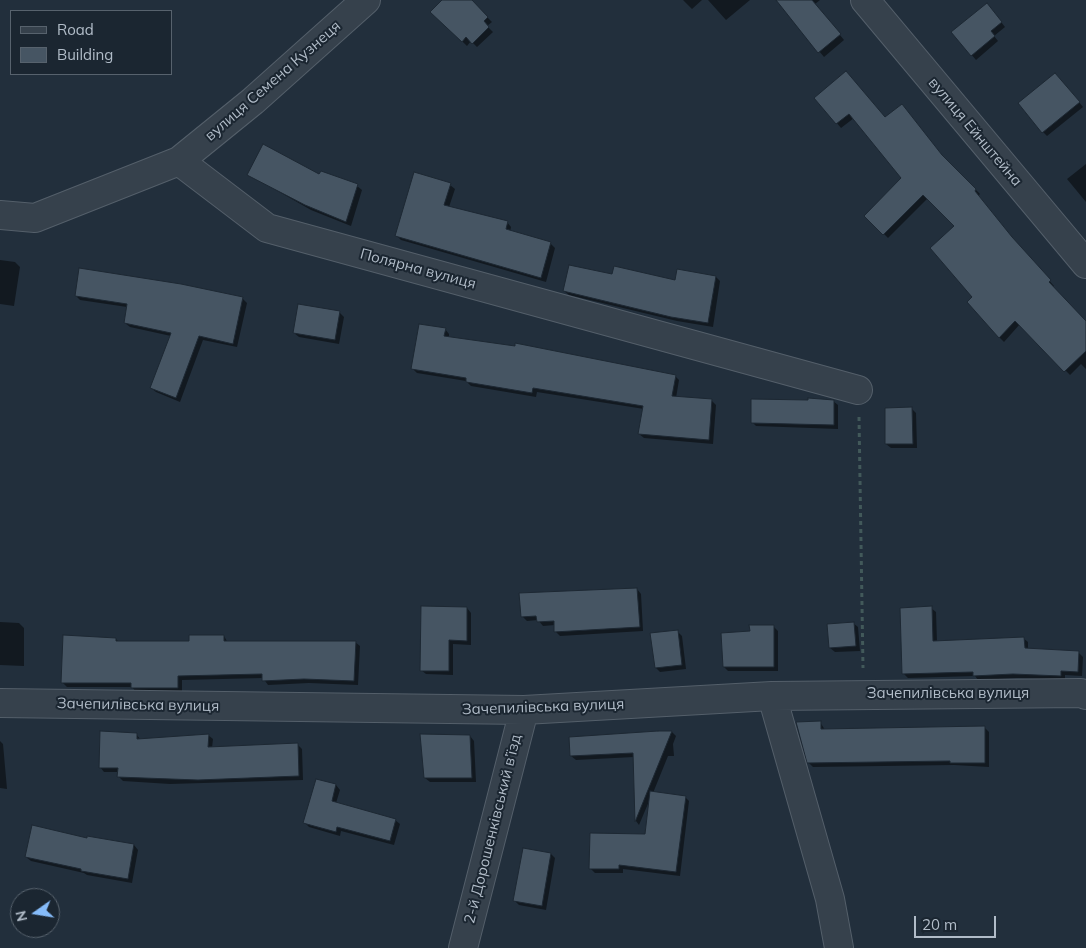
<!DOCTYPE html>
<html>
<head>
<meta charset="utf-8">
<style>
  body { margin:0 }
  #map { position:relative; width:1086px; height:948px; overflow:hidden; background:#222f3c; font-family:Mulish,sans-serif }
  canvas { display:block }
  .legend { position:absolute; left:10px; top:10px; width:162px; height:65px; box-sizing:border-box; background:#1b2631; border:1px solid #57626d; margin:0; padding:6px 9px; list-style:none; font-size:15px; color:#b1bcc8 }
  .legend li { display:flex; align-items:center; gap:10px; height:25px }
  .legend b { width:25px; border:1px solid #57626d }
  .north { position:absolute; left:10px; top:888px; width:50px; height:50px; box-sizing:border-box; background:#1b2631; border:1px solid #57626d; border-radius:50%; rotate:257deg; font-size:14px; font-weight:700; line-height:20px; text-align:center; color:#b1bcc8 }
  .north::after { content:''; display:block; margin:auto; width:18px; height:22px; background:#85bbf9; clip-path:polygon(50% 0,100% 100%,50% 72%,0 100%) }
  .scale { position:absolute; left:914px; top:916px; width:82px; height:22px; box-sizing:border-box; border:2px solid #b1bcc8; border-top:0; padding-left:6px; font-size:15px; line-height:18px; white-space:nowrap; color:#b1bcc8; -webkit-text-stroke:4px #1b2631; paint-order:stroke }
</style>
</head>
<body>
<div id="map">
<canvas width="1086" height="948"></canvas>
<ul class="legend">
<li><b style="height:6px;background:#36414c"></b>Road</li>
<li><b style="height:14px;background:#465563"></b>Building</li>
</ul>
<div class="north">N</div>
<div class="scale">20 m</div>
</div>
<script>
const ctx = document.querySelector('canvas').getContext('2d');
ctx.lineJoin = 'round';
function fill(path, color) { ctx.fillStyle = color; ctx.fill(path, 'evenodd'); }
const toPath = rows => new Path2D(rows.map(r => 'M' + r).join(''));
function strokePath(path, color, width, dash) { ctx.strokeStyle = color; ctx.lineWidth = width; ctx.lineCap = dash ? 'butt' : 'round'; ctx.setLineDash(dash || []); ctx.stroke(path); }
function label(font, color, halo, rows, align = 'center') {
  ctx.font = font + ' Mulish,sans-serif'; ctx.lineWidth = 4; ctx.setLineDash([]); ctx.textBaseline = 'middle'; ctx.strokeStyle = halo; ctx.fillStyle = color; for (const [text, x, y, turn = 0] of rows) {
    ctx.save(); ctx.translate(x, y); ctx.rotate((+turn || 0) * Math.PI / 180); ctx.textAlign = isNaN(turn) ? turn : align; if (halo) ctx.strokeText(text, 0, 0); ctx.fillText(text, 0, 0); ctx.restore();
  }
}
fill(toPath([
  [444,0,470,0,492,22,487,26,493,32,477,47,471,41,467,46,432,12],
  [683,0,702,0,692,9],
  [708,0,750,0,726,20],
  [777,0,820,0,815,4,844,40,824,57],
  [991,9,1005,27,994,36,998,41,976,60,953,33],
  [1060,79,1083,107,1047,136,1043,132],
  [816,98,885,119,947,161,980,194,978,196,1016,243,1054,286,1052,288,1086,323,1086,369,1081,364,1070,375,1020,324,1004,342,1000,338,969,302,974,297,956,226,928,198,888,238,866,216,903,179,854,118,841,128],
  [1086,164,1086,202,1067,179],
  [248,174,357,186,362,190,351,226,311,210],
  [450,185,455,189,449,207,507,222,511,227,510,232,550,243,555,248,546,282,401,240,396,235],
  [0,260,15,262,20,267,14,306,0,304],
  [613,276,676,282,716,277,720,281,713,327,677,321,569,295,564,291],
  [76,296,242,298,247,303,237,347,203,340,180,402,156,392,151,388,171,336,130,327,125,323,127,307,80,300],
  [339,312,344,317,339,344,299,337,294,333],
  [445,329,449,334,449,338,675,376,679,380,676,398,712,401,716,405,713,444,644,438,639,434,644,409,537,392,536,397,471,386,466,381,417,373,412,368],
  [833,401,838,405,838,429,756,426,752,422],
  [912,409,916,413,917,448,891,448,886,444],
  [637,589,641,594,643,631,560,636,556,632,555,625,543,626,538,620,527,621,522,616],
  [467,608,471,613,471,645,453,644,453,675,426,674,421,670],
  [931,608,936,612,937,642,1023,638,1028,642,1028,650,1078,652,1083,657,1082,676,1065,675,1065,680,1018,678,978,680,975,676,908,678,903,673],
  [0,622,19,623,24,628,24,666,0,665],
  [853,623,858,627,860,651,835,652,830,648],
  [773,626,778,631,778,671,728,671,724,667,751,633],
  [677,631,682,636,686,669,660,672,656,668],
  [224,636,228,643,355,642,360,646,358,685,309,683,268,685,263,678,182,680,182,692,136,692,132,687,67,687,62,682,116,639,119,642,190,643],
  [820,722,825,730,985,728,989,732,989,767,954,765,813,767,808,762],
  [672,732,676,736,673,744,674,756,668,756,653,793,685,797,689,801,680,876,623,869,623,873,595,873,590,868,646,836,650,799,639,825,636,821,634,757,576,760,571,756,570,738],
  [136,734,141,740,208,735,213,739,212,748,297,744,302,749,303,780,170,784,123,781,119,777,119,772,104,772,100,767],
  [470,736,474,741,476,782,430,782,425,778],
  [0,741,3,744,7,789,0,788],
  [317,780,336,785,340,790,336,803,395,820,400,824,394,845,341,831,340,836,309,827,305,823],
  [88,839,134,845,138,850,132,883,87,875,84,873,31,861,26,857],
  [551,854,555,858,546,910,519,905,514,900]
]), '#0007');
const building = toPath([
  [442,0,472,0,488,17,484,21,489,27,472,44,466,37,462,42,430,12,442,0],
  [776,0,812,0,841,34,818,53,776,0],
  [987,3,1002,22,991,31,995,36,971,56,951,32,987,3],
  [846,71,885,117,902,104,942,155,976,189,975,191,1012,237,1051,280,1049,282,1086,321,1086,351,1064,372,1015,321,999,338,967,302,972,297,930,248,954,226,923,195,883,235,864,216,901,178,849,114,836,124,814,98,846,71],
  [1055,73,1080,102,1042,133,1018,103,1055,73],
  [263,144,319,174,321,171,358,184,346,222,305,205,247,175,263,144],
  [414,172,451,183,444,205,508,221,506,229,551,242,541,278,395,236,414,172],
  [569,265,612,274,614,266,675,280,677,269,716,276,708,323,671,317,563,291,569,265],
  [79,268,181,284,243,297,233,344,199,336,176,398,150,388,171,333,124,323,127,304,75,296,79,268],
  [298,304,340,311,335,340,293,333,298,304],
  [419,324,446,328,444,336,515,346,515,343,676,375,672,396,712,399,709,440,638,434,643,406,533,388,532,393,466,382,466,378,411,369,419,324],
  [808,398,834,400,834,425,751,423,751,399,808,400,808,398],
  [912,407,913,444,885,444,885,408,912,407],
  [637,588,640,627,554,632,554,621,537,622,536,616,521,617,519,593,637,588],
  [421,606,467,607,467,641,449,640,449,671,420,671,421,606],
  [932,606,933,641,1024,637,1025,648,1079,651,1078,672,1061,671,1061,676,1013,674,973,676,973,672,902,674,900,608,932,606],
  [854,622,856,646,829,648,827,624,854,622],
  [749,625,774,625,774,667,723,667,721,633,750,631,749,625],
  [678,630,682,665,655,668,650,633,678,630],
  [63,635,116,638,116,641,189,641,189,635,224,635,224,641,356,641,354,681,304,679,262,681,262,674,178,676,178,688,131,688,131,683,61,683,63,635],
  [821,721,821,729,985,726,985,763,950,763,950,761,807,763,796,722,821,721],
  [100,731,137,733,137,739,209,734,208,747,298,743,299,776,198,780,117,777,118,768,99,768,100,731],
  [658,731,672,731,635,822,633,753,570,756,569,737,658,731],
  [420,734,470,735,472,778,424,778,420,734],
  [316,779,336,784,332,801,396,819,390,841,337,827,336,832,303,823,316,779],
  [650,791,686,796,676,872,619,865,619,869,589,869,590,833,645,834,650,791],
  [32,825,87,838,87,836,134,844,128,879,81,871,81,869,25,857,32,825],
  [523,848,551,853,542,906,513,901,523,848]
]);
fill(building, '#465563');
strokePath(building, '#1d2833', 1);
const minor = toPath([
  [865,0,1086,264],
  [179,161,267,228,858,390],
  [0,215,35,218,179,161,253,101,366,0],
  [772,696,830,899,839,948],
  [0,703,524,710,772,696,1081,693,1086,695],
  [463,948,524,710]
]);
strokePath(minor, '#545f6a', 30);
strokePath(toPath([
  [859,417,863,668]
]), '#42595a', 3, [4, 4]);
strokePath(minor, '#36414c', 28);
label('15px', '#b1bcc8', '#1b2631', [
  ["вулиця Семена Кузнеця",273,81,-41],
  ["вулиця Ейнштейна",975,132,50],
  ["Полярна вулиця",418,269,15],
  ["Зачепилівська вулиця",948,693],
  ["Зачепилівська вулиця",138,705,1],
  ["Зачепилівська вулиця",543,707,-2],
  ["2-й Дорошенківський в’їзд",493,829,-76]
]);
</script>
</body>
</html>
